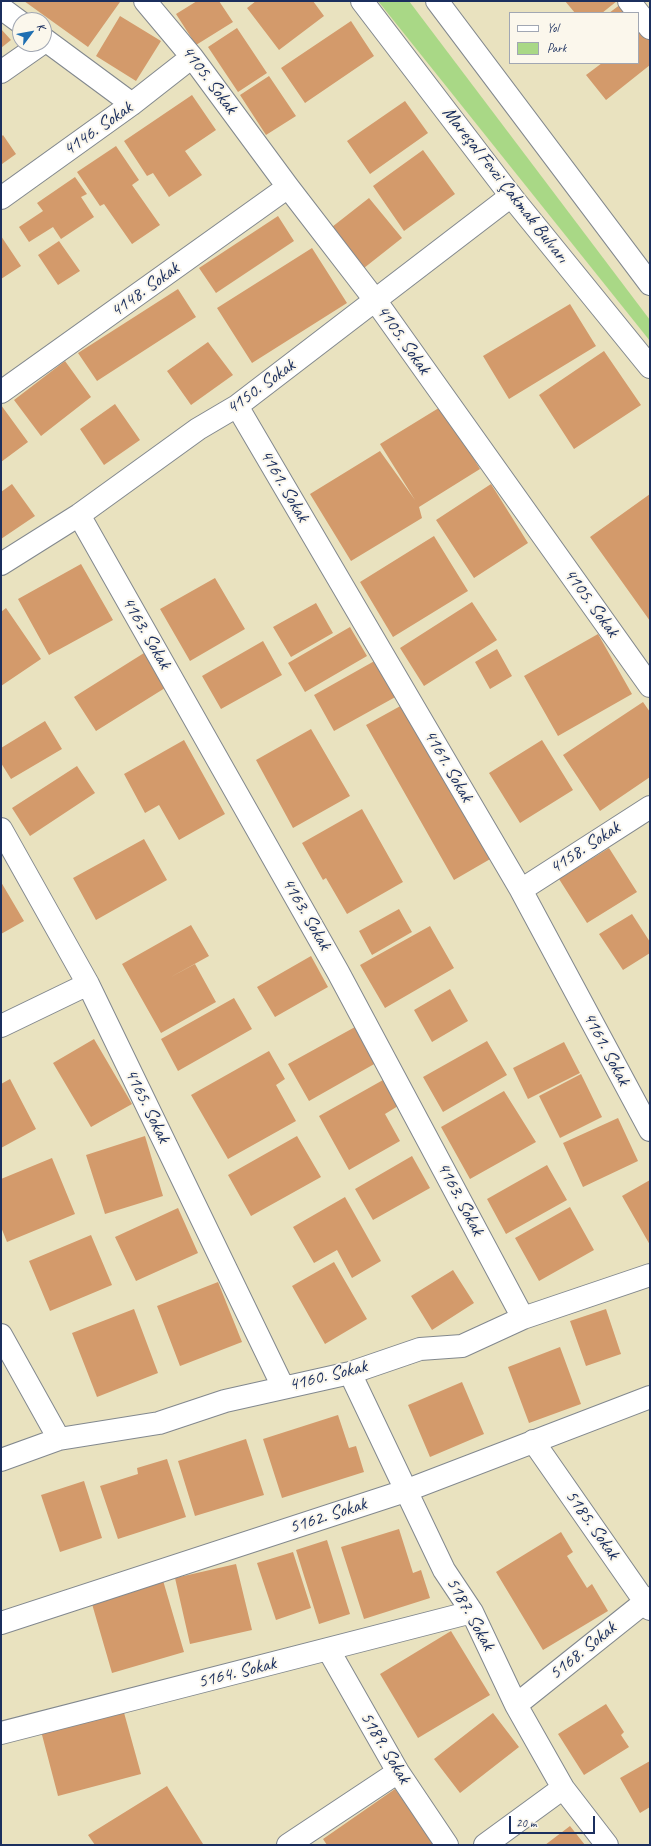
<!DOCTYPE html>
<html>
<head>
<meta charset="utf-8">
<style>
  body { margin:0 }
  #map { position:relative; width:651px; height:1846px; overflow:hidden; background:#e9e2bf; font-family:Caveat,sans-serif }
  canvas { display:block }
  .frame { position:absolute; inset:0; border:2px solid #1b2f5e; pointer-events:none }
  .legend { position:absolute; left:509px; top:12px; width:130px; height:52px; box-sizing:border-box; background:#fbf7ec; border:1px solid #a1a7b3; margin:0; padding:5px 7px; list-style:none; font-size:12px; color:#1b2f5e }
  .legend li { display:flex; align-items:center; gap:8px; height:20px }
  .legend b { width:20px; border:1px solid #a1a7b3 }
  .north { position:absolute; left:12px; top:12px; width:40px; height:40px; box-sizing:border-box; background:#fbf7ec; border:1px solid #a1a7b3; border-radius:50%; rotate:58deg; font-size:11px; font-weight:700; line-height:16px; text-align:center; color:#1b2f5e }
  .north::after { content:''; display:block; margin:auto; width:14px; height:18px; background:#1f6fb2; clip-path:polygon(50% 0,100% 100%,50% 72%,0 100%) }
  .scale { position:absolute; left:509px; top:1816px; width:86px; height:18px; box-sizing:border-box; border:2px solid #1b2f5e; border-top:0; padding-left:5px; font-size:12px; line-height:14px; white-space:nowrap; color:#1b2f5e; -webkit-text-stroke:3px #fbf7ec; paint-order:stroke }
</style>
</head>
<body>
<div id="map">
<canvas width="651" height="1846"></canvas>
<div class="frame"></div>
<ul class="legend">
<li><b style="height:5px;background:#fff"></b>Yol</li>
<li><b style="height:11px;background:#a9d886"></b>Park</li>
</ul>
<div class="north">K</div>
<div class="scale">20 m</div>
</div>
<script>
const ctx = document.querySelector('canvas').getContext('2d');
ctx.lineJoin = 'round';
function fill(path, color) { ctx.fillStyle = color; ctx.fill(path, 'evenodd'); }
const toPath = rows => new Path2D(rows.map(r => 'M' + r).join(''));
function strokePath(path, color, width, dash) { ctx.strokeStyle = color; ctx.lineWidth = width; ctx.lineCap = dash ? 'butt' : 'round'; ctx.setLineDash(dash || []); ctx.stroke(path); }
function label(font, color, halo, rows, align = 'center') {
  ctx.font = font + ' Caveat,sans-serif'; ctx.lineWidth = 4; ctx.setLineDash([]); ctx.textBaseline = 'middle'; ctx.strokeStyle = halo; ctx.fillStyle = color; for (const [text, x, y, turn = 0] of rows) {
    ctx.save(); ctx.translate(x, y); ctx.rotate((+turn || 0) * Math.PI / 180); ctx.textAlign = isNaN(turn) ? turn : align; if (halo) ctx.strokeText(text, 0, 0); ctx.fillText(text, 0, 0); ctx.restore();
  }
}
fill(toPath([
  [378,1,409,1,650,320,650,341]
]), '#a9d886');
fill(toPath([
  [24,1,119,1,120,2,88,47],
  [197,1,219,1,233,22,196,45,176,14],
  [256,1,313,1,324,16,279,50,247,8],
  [565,1,617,1,602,13,575,13],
  [625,1,635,13,609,13],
  [120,16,161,41,136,81,96,56],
  [351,21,374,56,305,103,281,68],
  [650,25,650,65,606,100,586,75,602,63,638,63,638,34],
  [237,28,267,73,238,92,208,47],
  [1,29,11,40,1,48],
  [269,76,296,116,266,135,240,95],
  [192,95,216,130,185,151,202,175,169,197,153,173,147,176,124,141],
  [405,101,428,133,370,174,347,141],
  [3,135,16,154,2,164,1,137],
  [116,146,139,180,132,185,160,225,132,244,104,204,100,206,77,172],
  [423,150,455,194,404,231,373,186],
  [75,177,87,194,81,197,94,217,61,239,53,227,29,242,19,227,43,211,37,203],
  [369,198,402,238,364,268,332,227],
  [278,216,294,241,216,293,199,268],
  [1,236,21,266,1,279],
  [59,241,80,271,58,285,38,255],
  [312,248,347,303,252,363,217,308],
  [178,289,196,317,97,381,78,353],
  [570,304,596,346,509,399,483,356],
  [208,342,233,375,191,405,167,371],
  [604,351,641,405,574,449,539,395],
  [65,361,91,397,41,436,14,400],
  [115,404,140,440,104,465,80,429],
  [1,405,28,442,1,462],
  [442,406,480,469,419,507,422,518,351,561,310,494,380,451,415,500,380,444],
  [12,484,35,516,1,539,1,492],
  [491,484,528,543,474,578,436,520],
  [650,494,650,621,590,537],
  [434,536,468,591,393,637,360,582],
  [81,564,113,620,49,655,18,599],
  [215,578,245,629,190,661,160,609],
  [472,602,497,640,424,686,400,648],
  [316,603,333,633,291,657,273,627],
  [6,608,41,659,1,686,1,612],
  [350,627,367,656,305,692,288,663],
  [598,634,632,694,558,736,524,676],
  [263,641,282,675,221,709,202,676],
  [497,649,512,676,490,689,475,662],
  [144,653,165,688,96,731,74,697],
  [378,659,399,695,334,731,314,695],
  [643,702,650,712,650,777,600,811,563,755],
  [404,704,492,858,454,880,366,725],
  [45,721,62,749,11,779,1,763,1,748],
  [311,729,350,796,293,828,256,760],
  [184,740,225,814,179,840,159,805,145,813,124,774],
  [542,740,573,790,520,823,489,773],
  [77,766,95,793,30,836,12,808],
  [362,809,403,882,347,914,326,878,323,880,302,843],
  [144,839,167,880,96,920,73,878],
  [609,848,637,892,587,923,559,879],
  [1,882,24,921,1,934],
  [399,909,412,932,372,955,359,931],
  [632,914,650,942,650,953,623,970,599,934],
  [191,925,209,956,169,978,195,964,216,1002,161,1033,122,964],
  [430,926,454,968,385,1008,360,965],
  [311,956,328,987,275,1017,257,987],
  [450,989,468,1021,432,1042,414,1010],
  [234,998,252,1029,178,1071,161,1039],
  [355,1027,376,1063,309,1101,288,1064],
  [94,1039,132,1104,91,1127,53,1063],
  [487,1041,507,1075,443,1112,423,1077],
  [564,1042,580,1073,528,1099,513,1068],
  [269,1051,285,1079,276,1085,296,1121,228,1159,191,1095],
  [581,1074,602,1117,560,1138,539,1096],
  [10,1079,36,1129,1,1148,1,1084],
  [383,1080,398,1106,385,1114,400,1141,349,1170,319,1116],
  [504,1091,536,1142,470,1179,441,1127],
  [618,1118,638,1161,583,1187,563,1143],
  [145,1136,163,1196,105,1214,86,1155],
  [297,1136,321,1177,251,1216,228,1175],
  [412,1156,430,1188,373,1220,355,1189],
  [52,1158,75,1214,7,1242,1,1227,1,1179],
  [547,1165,567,1200,506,1234,487,1199],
  [650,1180,650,1245,622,1196],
  [345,1197,381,1261,352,1278,337,1250,314,1263,293,1227],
  [570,1207,594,1250,539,1281,515,1238],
  [178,1208,198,1253,136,1281,115,1237],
  [91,1235,112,1285,50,1311,29,1261],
  [334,1262,367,1319,325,1344,292,1286],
  [453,1270,474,1303,432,1330,411,1296],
  [218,1282,242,1342,180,1366,157,1306],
  [134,1309,158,1373,97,1397,72,1333],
  [606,1309,621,1354,586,1366,570,1321],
  [560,1347,581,1404,529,1423,508,1367],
  [462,1382,484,1434,430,1457,408,1405],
  [338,1415,349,1448,356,1446,364,1472,282,1498,263,1439],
  [246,1439,264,1495,195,1516,178,1461],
  [167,1459,186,1517,118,1539,100,1486,138,1474,137,1468],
  [84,1481,102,1538,60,1552,41,1495],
  [399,1529,413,1573,421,1570,430,1598,364,1619,341,1547],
  [561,1532,573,1552,567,1556,587,1588,592,1584,608,1611,543,1650,496,1572],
  [327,1540,350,1614,319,1624,296,1550],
  [293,1552,311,1608,276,1620,257,1563],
  [236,1564,252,1630,190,1644,175,1578],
  [162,1577,184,1652,112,1673,90,1597],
  [451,1631,490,1695,418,1738,380,1674],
  [606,1704,624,1732,621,1735,629,1747,584,1775,558,1734],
  [123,1709,141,1774,58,1796,41,1731],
  [493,1713,519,1747,460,1793,434,1759],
  [650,1761,650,1807,640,1813,620,1778],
  [167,1786,203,1844,95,1845,88,1835],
  [395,1789,435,1845,327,1845,323,1839],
  [570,1826,585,1845,545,1845]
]), '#d39a6b');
const minor = toPath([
  [145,1,192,57,288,187,375,300,650,686],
  [629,1,650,28],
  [1,8,20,22],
  [44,39,132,104],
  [1,72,41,44],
  [1,198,132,104,192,57],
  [1,392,288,187],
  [237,406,521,890,650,1130],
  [79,515,338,972,523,1318],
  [1,564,79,515,198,429,237,406,511,196],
  [1,829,88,984,283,1387],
  [521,890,650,807],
  [1,1026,88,984],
  [1,1335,59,1439],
  [350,1373,444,1570,472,1612,516,1705,563,1788,607,1845],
  [533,1441,650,1609],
  [1,1460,59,1439,159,1423,225,1401,350,1373,420,1349,462,1346,523,1318,650,1275],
  [1,1623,405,1491,650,1397],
  [328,1649,398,1772,447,1845],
  [516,1705,650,1598],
  [1,1733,472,1612],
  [288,1845,398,1772],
  [485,1845,563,1788]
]);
const highway = toPath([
  [362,1,511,196,650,367],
  [437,1,650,284]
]);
strokePath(minor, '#82888e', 24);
strokePath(highway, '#82888e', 24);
strokePath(minor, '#fff', 22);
strokePath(highway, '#fff', 22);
label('19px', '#1b2f5e', '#fbf7ec', [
  ["4105. Sokak",209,80,53],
  ["4146. Sokak",98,129,-35],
  ["Mareşal Fevzi Çakmak Bulvarı",505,185,52],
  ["4148. Sokak",145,290,-36],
  ["4105. Sokak",403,340,55],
  ["4150. Sokak",261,387,-36],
  ["4161. Sokak",284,486,60],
  ["4105. Sokak",591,603,54],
  ["4163. Sokak",146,633,60],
  ["4161. Sokak",448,766,60],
  ["4158. Sokak",585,848,-33],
  ["4163. Sokak",306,914,60],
  ["4161. Sokak",606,1049,62],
  ["4165. Sokak",147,1106,64],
  ["4163. Sokak",460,1199,62],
  ["4160. Sokak",328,1376,-14],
  ["5162. Sokak",328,1516,-18],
  ["5185. Sokak",592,1525,55],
  ["5187. Sokak",470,1614,61],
  ["5168. Sokak",583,1651,-39],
  ["5164. Sokak",237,1673,-14],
  ["5189. Sokak",385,1748,59]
]);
</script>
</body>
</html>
